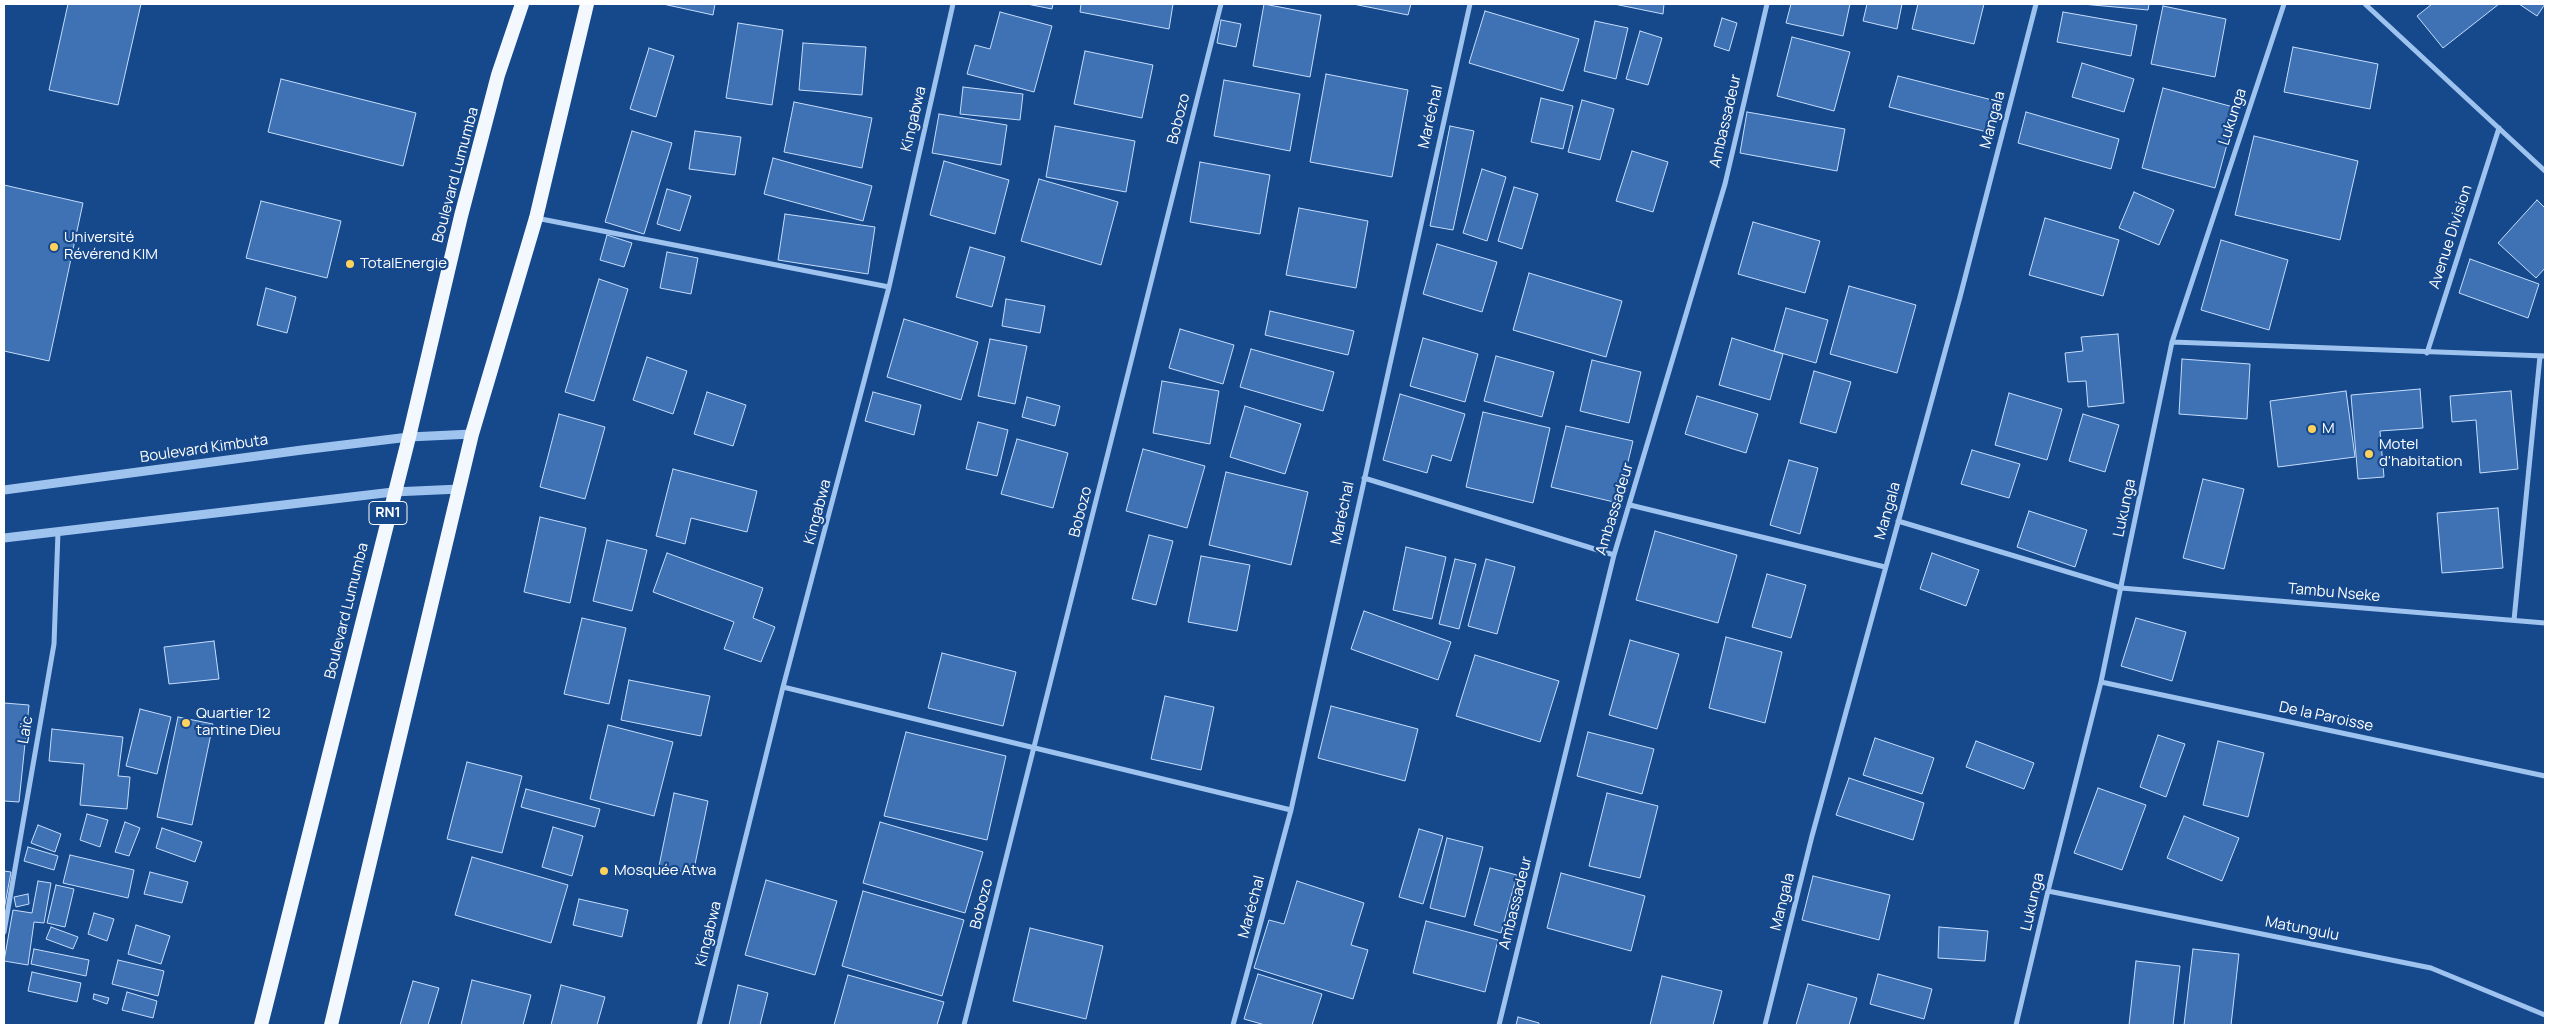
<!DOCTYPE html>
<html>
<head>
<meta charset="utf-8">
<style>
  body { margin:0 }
  #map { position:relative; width:2549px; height:1029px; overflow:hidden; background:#16488c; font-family:Manrope,sans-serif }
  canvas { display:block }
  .frame { position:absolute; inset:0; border:5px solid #fff; pointer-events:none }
</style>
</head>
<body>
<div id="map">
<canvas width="2549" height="1029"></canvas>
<div class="frame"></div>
</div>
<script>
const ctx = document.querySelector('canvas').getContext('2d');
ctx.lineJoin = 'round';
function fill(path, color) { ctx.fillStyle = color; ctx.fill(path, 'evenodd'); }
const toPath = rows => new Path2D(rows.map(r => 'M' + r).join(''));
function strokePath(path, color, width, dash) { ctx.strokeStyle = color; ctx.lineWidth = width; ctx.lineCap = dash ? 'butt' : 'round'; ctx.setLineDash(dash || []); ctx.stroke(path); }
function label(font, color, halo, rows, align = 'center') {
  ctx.font = font + ' Manrope,sans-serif'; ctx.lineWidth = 4.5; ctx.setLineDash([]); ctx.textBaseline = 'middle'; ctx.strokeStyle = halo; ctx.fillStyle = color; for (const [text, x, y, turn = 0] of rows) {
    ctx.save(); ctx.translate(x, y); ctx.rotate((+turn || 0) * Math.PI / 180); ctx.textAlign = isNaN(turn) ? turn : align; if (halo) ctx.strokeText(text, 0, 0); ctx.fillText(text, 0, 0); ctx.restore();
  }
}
const building = toPath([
  [68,4,141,4,118,105,49,90,68,4],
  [663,4,715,4,713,15,663,4],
  [1027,4,1053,4,1052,9,1027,4],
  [1081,4,1173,4,1169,29,1080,12,1081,4],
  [1264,4,1321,15,1310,77,1253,66,1264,4],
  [1353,4,1411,4,1408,15,1353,4],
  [1614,4,1664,4,1663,14,1614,4],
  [1791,4,1850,4,1843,36,1786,23,1791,4],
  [1867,4,1902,4,1897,29,1863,21,1867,4],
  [1918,4,1984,4,1974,44,1912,29,1918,4],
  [2082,4,2149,4,2148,10,2082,4],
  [2432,4,2499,4,2443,48,2417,16,2432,4],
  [2519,4,2545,4,2537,16,2519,4],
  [2163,6,2226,19,2215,77,2151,64,2163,6],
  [1485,11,1579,39,1563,91,1469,63,1485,11],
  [1000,12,1052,26,1034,92,967,74,975,45,990,49,1000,12],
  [2063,12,2137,25,2131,56,2057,42,2063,12],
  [1722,18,1737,23,1729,51,1714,46,1722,18],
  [1221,20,1241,24,1236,47,1217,43,1221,20],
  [1595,21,1628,28,1616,79,1584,71,1595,21],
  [738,23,783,30,772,105,726,98,738,23],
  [1640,31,1662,38,1648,85,1626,79,1640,31],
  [1792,37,1850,52,1834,111,1777,96,1792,37],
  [803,43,866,47,862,95,799,90,803,43],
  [2293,47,2378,64,2370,109,2284,92,2293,47],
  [649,48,674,56,656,117,630,109,649,48],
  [1085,51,1153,65,1142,118,1074,104,1085,51],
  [2082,63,2134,79,2124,112,2072,97,2082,63],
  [1326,74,1408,90,1392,177,1310,162,1326,74],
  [1898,76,2000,102,1991,133,1889,107,1898,76],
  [281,79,416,113,403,166,268,132,281,79],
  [1224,80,1300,94,1290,151,1214,136,1224,80],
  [963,87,1023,94,1020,120,960,114,963,87],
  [2163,88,2237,108,2215,188,2142,168,2163,88],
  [1541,98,1573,106,1563,149,1531,142,1541,98],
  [1582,100,1614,109,1600,160,1568,152,1582,100],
  [794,102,872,118,862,168,784,152,794,102],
  [1747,112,1845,129,1837,171,1740,153,1747,112],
  [2026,112,2119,139,2111,169,2018,143,2026,112],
  [939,114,1007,125,1001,165,932,153,939,114],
  [1055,126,1135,141,1126,192,1046,177,1055,126],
  [1450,126,1474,131,1453,230,1430,226,1450,126],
  [632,131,672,143,644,234,605,222,632,131],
  [695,131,741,137,735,175,689,169,695,131],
  [2254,136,2358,161,2340,240,2235,215,2254,136],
  [1632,151,1668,162,1653,212,1616,201,1632,151],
  [773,158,872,186,863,221,764,194,773,158],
  [944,161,1009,180,995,234,930,215,944,161],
  [1200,162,1270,175,1260,234,1190,222,1200,162],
  [1482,169,1506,177,1487,241,1463,233,1482,169],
  [1039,179,1118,202,1101,265,1021,241,1039,179],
  [4,185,83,203,49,361,4,351,4,185],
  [1514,187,1538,194,1522,249,1498,241,1514,187],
  [667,189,691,196,680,231,657,224,667,189],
  [2134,192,2174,210,2159,245,2119,228,2134,192],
  [2537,200,2545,208,2545,268,2536,278,2498,243,2537,200],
  [261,201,341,221,327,278,246,258,261,201],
  [1299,208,1368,221,1356,288,1286,275,1299,208],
  [785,214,875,227,868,274,778,260,785,214],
  [2045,218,2119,240,2103,296,2029,275,2045,218],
  [1753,222,1820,241,1805,293,1738,274,1753,222],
  [607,235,632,243,624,267,600,260,607,235],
  [2221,240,2288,260,2269,330,2201,310,2221,240],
  [1437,244,1497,262,1482,312,1423,294,1437,244],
  [970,247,1005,257,992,307,956,297,970,247],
  [667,252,698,258,691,294,660,288,667,252],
  [2470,259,2539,284,2528,318,2459,293,2470,259],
  [1529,273,1622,301,1606,357,1513,330,1529,273],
  [599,279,628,289,594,401,565,392,599,279],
  [1849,286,1916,305,1897,373,1830,354,1849,286],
  [266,288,296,297,287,333,257,325,266,288],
  [1006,299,1045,306,1040,333,1002,326,1006,299],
  [1786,308,1828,320,1816,363,1774,351,1786,308],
  [1270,311,1354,331,1348,355,1265,335,1270,311],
  [904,319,978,342,961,400,887,377,904,319],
  [1180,329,1234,345,1223,384,1169,368,1180,329],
  [2118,334,2124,403,2088,407,2086,381,2068,382,2065,353,2083,351,2081,337,2118,334],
  [1423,338,1478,354,1465,402,1410,386,1423,338],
  [1732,338,1783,354,1770,400,1719,385,1732,338],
  [990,339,1027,346,1015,404,978,396,990,339],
  [1251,349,1334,372,1323,411,1240,387,1251,349],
  [1496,356,1554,372,1542,417,1484,401,1496,356],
  [647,357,687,371,673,414,633,400,647,357],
  [2182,359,2250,364,2247,419,2179,414,2182,359],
  [1592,360,1641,372,1629,423,1580,411,1592,360],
  [1814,371,1851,382,1836,433,1800,423,1814,371],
  [1162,381,1219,391,1210,444,1153,433,1162,381],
  [2420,389,2423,428,2380,431,2384,477,2358,479,2351,395,2420,389],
  [2346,391,2355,457,2278,467,2270,401,2346,391],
  [2511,391,2518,469,2480,473,2476,420,2452,422,2450,396,2511,391],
  [707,392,746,405,733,446,694,434,707,392],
  [873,392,921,405,914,435,865,421,873,392],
  [2009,393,2062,409,2047,460,1995,445,2009,393],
  [1400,394,1465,414,1451,461,1432,455,1427,473,1383,460,1400,394],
  [1697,396,1758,414,1746,453,1685,434,1697,396],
  [1027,397,1060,406,1055,426,1022,417,1027,397],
  [1245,406,1301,424,1285,474,1230,457,1245,406],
  [1483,412,1550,428,1533,503,1466,487,1483,412],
  [559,414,605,427,585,499,540,487,559,414],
  [2083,414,2119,425,2105,472,2069,461,2083,414],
  [978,422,1008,430,997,476,966,469,978,422],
  [1566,426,1633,441,1618,503,1551,487,1566,426],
  [1017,439,1068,453,1053,508,1001,494,1017,439],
  [1143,449,1205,466,1187,528,1126,511,1143,449],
  [1972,450,2020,464,2009,498,1961,484,1972,450],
  [1789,460,1818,468,1800,534,1770,525,1789,460],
  [673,469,757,491,747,532,691,518,685,544,656,536,673,469],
  [1226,472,1308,492,1291,565,1209,545,1226,472],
  [2203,479,2244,489,2224,569,2183,558,2203,479],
  [2498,508,2503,568,2442,573,2437,513,2498,508],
  [2029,511,2087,530,2075,567,2017,547,2029,511],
  [540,517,586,528,570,603,524,592,540,517],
  [1655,531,1737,555,1718,623,1636,600,1655,531],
  [1149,535,1173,541,1156,605,1132,599,1149,535],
  [607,540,647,550,632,611,593,601,607,540],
  [1406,547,1446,557,1432,619,1393,610,1406,547],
  [667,553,763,588,753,618,775,627,761,662,724,649,734,622,653,592,667,553],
  [1932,553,1979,570,1966,606,1920,589,1932,553],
  [1201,556,1250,565,1237,631,1188,622,1201,556],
  [1455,559,1476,564,1459,629,1439,624,1455,559],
  [1486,559,1515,567,1497,634,1468,626,1486,559],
  [1767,574,1806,585,1791,638,1752,627,1767,574],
  [1364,611,1451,642,1438,680,1351,649,1364,611],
  [582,618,626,628,609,704,564,694,582,618],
  [2136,618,2186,632,2172,681,2121,666,2136,618],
  [1726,637,1782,652,1765,723,1709,708,1726,637],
  [1630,640,1679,654,1657,729,1609,715,1630,640],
  [214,641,219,679,169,684,164,647,214,641],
  [942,653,1016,672,1003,726,928,708,942,653],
  [1475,655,1559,681,1540,742,1456,716,1475,655],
  [629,680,710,696,701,736,621,720,629,680],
  [1165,696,1214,707,1201,770,1151,759,1165,696],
  [4,703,29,705,19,802,4,801,4,703],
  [1331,706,1418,729,1405,781,1318,758,1331,706],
  [140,709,171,717,157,774,126,766,140,709],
  [178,717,213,724,192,825,157,817,178,717],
  [608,725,673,742,654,816,590,799,608,725],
  [52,729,123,737,118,776,130,777,127,809,80,805,84,764,49,761,52,729],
  [906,732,1006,756,987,840,884,816,906,732],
  [1588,732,1654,749,1642,794,1577,776,1588,732],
  [2158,735,2185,744,2166,797,2140,787,2158,735],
  [1875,738,1934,758,1922,794,1863,775,1875,738],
  [1976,741,2034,763,2024,789,1966,767,1976,741],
  [2218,741,2264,753,2248,817,2203,805,2218,741],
  [467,762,522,776,502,853,447,839,467,762],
  [1849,778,1924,803,1913,840,1836,815,1849,778],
  [2098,788,2146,805,2122,870,2074,853,2098,788],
  [526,789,600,809,595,827,521,807,526,789],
  [674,793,708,801,693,874,659,866,674,793],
  [1607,793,1658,806,1640,878,1589,866,1607,793],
  [87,814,108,820,100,847,80,840,87,814],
  [2184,816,2239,838,2222,881,2167,858,2184,816],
  [125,822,140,828,129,856,115,852,125,822],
  [880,822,983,852,965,913,863,883,880,822],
  [38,825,61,834,55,852,31,843,38,825],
  [553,827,583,836,572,876,542,867,553,827],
  [162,828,202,842,195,862,156,848,162,828],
  [1419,829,1443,836,1423,904,1399,897,1419,829],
  [1447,838,1483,847,1465,917,1430,908,1447,838],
  [28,847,58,856,54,870,24,861,28,847],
  [70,855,134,870,128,898,63,883,70,855],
  [472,857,568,885,551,943,455,915,472,857],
  [1490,868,1517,875,1501,933,1474,925,1490,868],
  [4,871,11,872,4,910,4,871],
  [150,872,188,882,182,903,144,894,150,872],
  [1561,873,1645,896,1631,951,1547,928,1561,873],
  [1813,876,1890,895,1879,940,1802,920,1813,876],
  [766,880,837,901,815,975,745,955,766,880],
  [38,881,51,883,44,923,34,922,28,965,4,961,13,910,32,913,38,881],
  [1297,881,1364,903,1351,945,1368,950,1353,999,1254,968,1269,920,1284,924,1297,881],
  [56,885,74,889,65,927,47,923,56,885],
  [863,891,964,920,942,996,842,966,863,891],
  [28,894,29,904,16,907,14,897,28,894],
  [579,899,628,910,622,937,573,925,579,899],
  [94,913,114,919,107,941,88,934,94,913],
  [1426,921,1498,940,1485,992,1413,973,1426,921],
  [136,925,170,936,161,964,128,954,136,925],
  [51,927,78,937,73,949,46,939,51,927],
  [1939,927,1988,931,1985,961,1938,958,1939,927],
  [1030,928,1103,946,1086,1019,1013,1001,1030,928],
  [34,949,89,960,86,976,31,964,34,949],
  [2193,949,2239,954,2231,1025,2184,1025,2193,949],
  [118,960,164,971,158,996,112,984,118,960],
  [2136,961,2180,966,2173,1025,2129,1025,2136,961],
  [32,972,81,983,77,1002,28,991,32,972],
  [1258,974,1322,994,1312,1025,1265,1025,1244,1019,1258,974],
  [1878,974,1932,989,1924,1019,1870,1004,1878,974],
  [848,975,944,1002,937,1025,834,1025,848,975],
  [1662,976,1722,991,1713,1025,1650,1025,1662,976],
  [472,980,531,995,523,1025,461,1025,472,980],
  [413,981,439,988,428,1025,400,1025,413,981],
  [1808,984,1857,998,1849,1025,1796,1025,1808,984],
  [561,985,605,997,597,1025,551,1025,561,985],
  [738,985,768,993,760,1025,729,1025,738,985],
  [127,992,157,1001,153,1018,122,1010,127,992],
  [94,994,109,998,107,1004,93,999,94,994],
  [1518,1017,1539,1023,1539,1025,1516,1025,1518,1017]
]);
fill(building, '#3e72b4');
strokePath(building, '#c5ddfb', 1);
strokePath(toPath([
  [2365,4,2545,171],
  [536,218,889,287],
  [2172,342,2545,356],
  [2427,353,2499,128],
  [1364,478,1614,555],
  [1630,505,1885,567],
  [1898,521,2121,588,2545,623],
  [2514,620,2540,356],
  [2101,682,2545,776],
  [783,687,1291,810],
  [2048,891,2431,968,2545,1015],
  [4,932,54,644,58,532],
  [699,1025,783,687,889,287,953,4],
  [964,1025,1221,4],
  [1233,1025,1291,810,1470,4],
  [1499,1025,1614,555,1725,184,1767,4],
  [1765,1025,1812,836,1960,297,2036,4],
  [2016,1025,2048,891,2101,682,2172,342,2284,4]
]), '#9fc3ef', 5);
strokePath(toPath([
  [4,490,302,450,409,437,472,434],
  [4,538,393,492,460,489]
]), '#9fc3ef', 9);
strokePath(toPath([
  [261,1025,409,437,461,216,498,75,522,4],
  [331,1025,472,434,536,218,587,4]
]), '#f3f8ff', 14);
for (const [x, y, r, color] of [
  [54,247,5,"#ffd15d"],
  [350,264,5,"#ffd15d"],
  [2312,429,5,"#ffd15d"],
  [2369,454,5,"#ffd15d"],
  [186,723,5,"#ffd15d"],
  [604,871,5,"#ffd15d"]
]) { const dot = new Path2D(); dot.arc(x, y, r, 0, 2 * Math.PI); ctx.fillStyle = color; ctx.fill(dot); strokePath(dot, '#16488c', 2); }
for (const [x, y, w] of [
  [388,513,38]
]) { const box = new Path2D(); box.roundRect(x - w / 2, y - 11.5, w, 23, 4); ctx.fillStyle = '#16488c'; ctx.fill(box); strokePath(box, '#fff', 1); }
label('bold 14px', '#fff', null, [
  ["RN1",388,513]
]);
label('15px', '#fff', '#16488c', [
  ["Maréchal",1431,117,-77],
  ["Lukunga",2233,117,-72],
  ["Kingabwa",914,119,-77],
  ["Bobozo",1179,119,-76],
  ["Mangala",1993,120,-75],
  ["Ambassadeur",1726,121,-77],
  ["Boulevard Lumumba",456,175,-75],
  ["Avenue Division",2451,237,-72],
  ["Boulevard Kimbuta",204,449,-8],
  ["Lukunga",2125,508,-78],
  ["Ambassadeur",1615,509,-73],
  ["Mangala",1888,511,-74],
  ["Kingabwa",818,512,-75],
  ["Bobozo",1081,512,-76],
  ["Maréchal",1343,513,-78],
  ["Tambu Nseke",2334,593,5],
  ["Boulevard Lumumba",347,611,-76],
  ["De la Paroisse",2326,717,12],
  ["Laïc",26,730,-80],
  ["Mangala",1783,902,-76],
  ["Lukunga",2033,902,-77],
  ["Ambassadeur",1516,903,-76],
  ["Bobozo",982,904,-76],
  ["Maréchal",1252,907,-75],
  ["Matungulu",2302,929,11],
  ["Kingabwa",709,934,-76]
]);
label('15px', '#fff', '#16488c', [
  ["Université",64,238],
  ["Révérend KIM",64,255],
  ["TotalEnergie",360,264],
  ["M",2322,429],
  ["Motel",2379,445],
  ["d'habitation",2379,462],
  ["Quartier 12",196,714],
  ["tantine Dieu",196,731],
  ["Mosquée Atwa",614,871]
], 'left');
</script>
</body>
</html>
